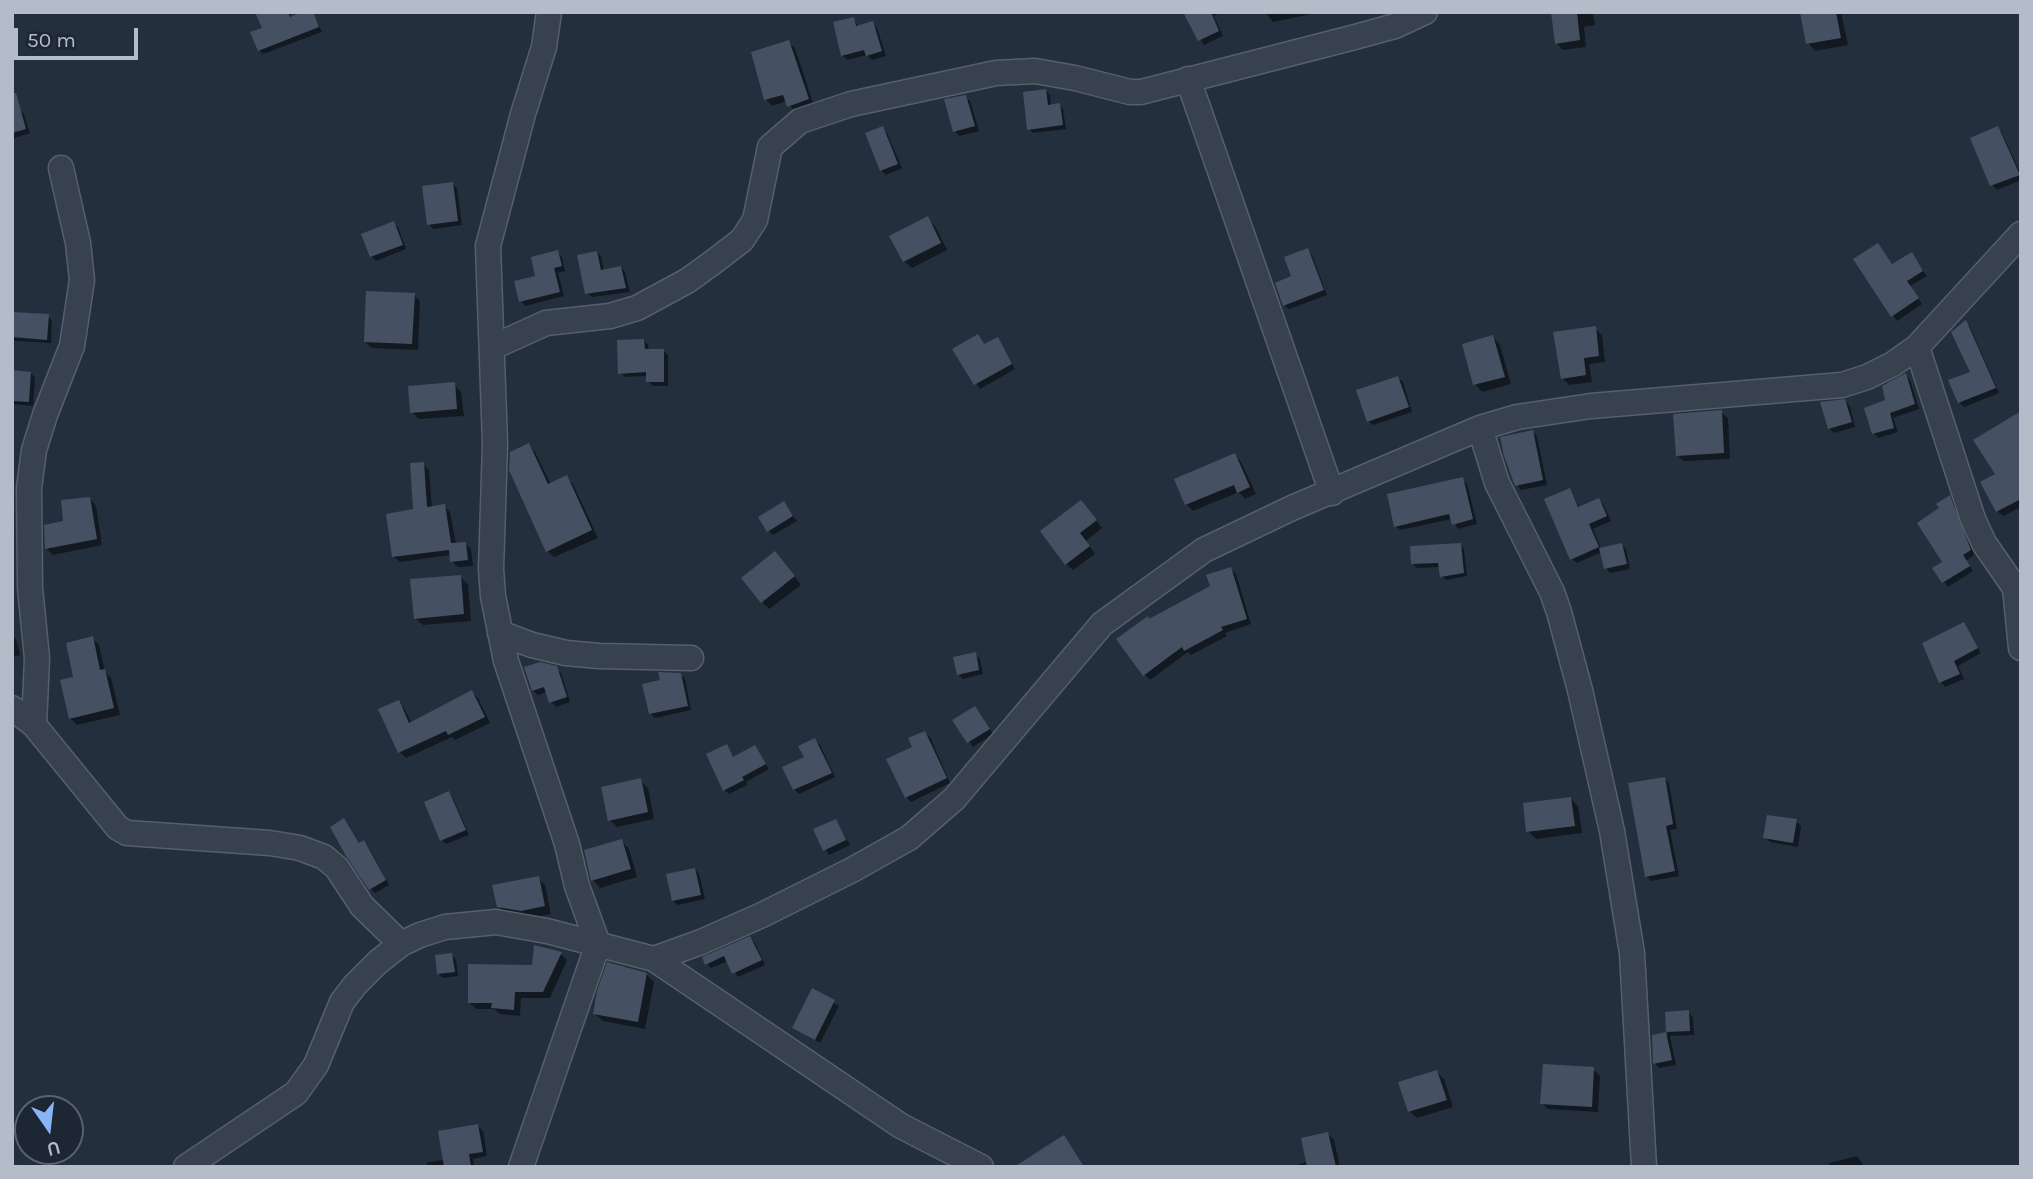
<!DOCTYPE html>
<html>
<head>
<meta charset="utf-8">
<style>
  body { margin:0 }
  #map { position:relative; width:2033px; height:1179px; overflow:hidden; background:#242f3e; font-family:Karla,sans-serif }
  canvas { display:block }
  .frame { position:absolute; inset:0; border:14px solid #b4bcc9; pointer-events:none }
  .north { position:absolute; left:14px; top:1095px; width:70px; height:70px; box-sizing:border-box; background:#1d2633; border:2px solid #59626f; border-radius:50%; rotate:166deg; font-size:19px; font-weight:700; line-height:28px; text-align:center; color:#b4bcc9 }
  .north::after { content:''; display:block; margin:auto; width:24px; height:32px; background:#8ab4f8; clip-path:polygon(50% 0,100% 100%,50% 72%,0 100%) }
  .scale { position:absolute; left:14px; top:28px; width:124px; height:32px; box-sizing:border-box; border:4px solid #b4bcc9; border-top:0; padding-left:9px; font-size:21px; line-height:24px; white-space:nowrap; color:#b4bcc9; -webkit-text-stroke:5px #1d2633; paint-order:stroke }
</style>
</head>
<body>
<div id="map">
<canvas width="2033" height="1179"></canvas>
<div class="frame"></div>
<div class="north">U</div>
<div class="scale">50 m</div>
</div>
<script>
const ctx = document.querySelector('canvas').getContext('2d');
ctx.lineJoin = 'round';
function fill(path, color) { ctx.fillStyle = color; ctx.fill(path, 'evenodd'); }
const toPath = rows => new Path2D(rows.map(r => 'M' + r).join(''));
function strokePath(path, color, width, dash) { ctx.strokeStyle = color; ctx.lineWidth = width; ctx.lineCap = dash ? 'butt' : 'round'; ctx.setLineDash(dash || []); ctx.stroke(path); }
fill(toPath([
  [260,12,289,12,291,18,312,12,322,32,263,54,259,50,264,29],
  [1185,12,1220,12,1214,16,1223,36,1204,45],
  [1265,12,1321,12,1273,22],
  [1552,12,1593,12,1595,25,1584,27,1586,47,1563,50,1556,43],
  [1802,12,1841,12,1848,45,1815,51,1808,43],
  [853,19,859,27,873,23,877,28,886,56,872,60,867,55,847,60,842,55],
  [788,42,795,48,814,106,795,112,787,101,772,106,766,99],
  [1046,91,1050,95,1051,106,1059,105,1063,109,1066,129,1033,133,1029,129],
  [966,97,970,101,979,131,959,136,955,131],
  [20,110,24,114,30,133,12,139,12,112],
  [882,128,887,133,902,168,886,175,881,170],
  [1998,128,2002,133,2021,174,2021,180,1997,190,1992,185,1972,139],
  [452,184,457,188,462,225,433,229,429,224],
  [927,219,935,226,947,250,912,268,904,261],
  [393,223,398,227,406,249,376,261,371,256],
  [1878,245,1893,265,1911,254,1927,276,1910,286,1922,304,1897,321,1855,260],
  [1308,250,1312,255,1327,295,1289,309,1284,305,1294,277],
  [557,252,562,257,565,271,558,273,564,296,525,306,521,301],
  [597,252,601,257,604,271,621,267,625,272,630,292,592,297,587,293],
  [414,295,420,301,418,350,372,348,365,342],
  [12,314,48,316,52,321,51,343,15,341,12,338],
  [1966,323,1970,327,1999,393,1964,407,1959,402,1972,373],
  [1595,328,1602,335,1605,362,1589,364,1592,382,1569,385,1563,379],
  [1493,337,1500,345,1511,384,1482,392,1475,384],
  [998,339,1015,369,980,389,955,350,985,346],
  [644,340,648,345,649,351,663,350,668,355,668,386,653,386,648,381,648,376,625,377,620,373],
  [12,371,31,373,35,378,33,406,12,404],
  [1906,375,1910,380,1919,409,1893,418,1898,432,1878,438,1874,434,1866,409,1887,401],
  [1398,378,1403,382,1412,412,1373,425,1368,421],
  [454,384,461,392,464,416,419,419,412,412],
  [1845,401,1850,406,1855,427,1834,433,1829,428],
  [1721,412,1728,418,1730,459,1684,461,1677,455],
  [2021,413,2021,507,2003,516,1997,511,1997,475],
  [1532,432,1537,436,1547,485,1521,490,1517,485],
  [528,445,535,452,551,485,566,478,573,484,598,538,554,557,547,551],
  [1235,455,1241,462,1256,494,1245,499,1239,492,1193,511,1186,504],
  [423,464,429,470,432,508,444,506,450,512,456,544,465,543,471,549,473,566,458,567,452,561,451,555,400,562,393,556,414,511],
  [1462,479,1467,484,1477,524,1458,529,1452,519,1400,530,1396,526],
  [1570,490,1580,508,1598,500,1603,504,1611,521,1593,529,1601,549,1622,545,1626,549,1630,569,1610,573,1606,568,1602,552,1577,563,1572,559],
  [1949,497,1954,502,1974,555,1966,561,1973,571,1948,587,1935,569,1945,562,1942,509],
  [90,499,96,506,102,545,53,555,46,548,65,523],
  [784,503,797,521,773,535,769,531],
  [1087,509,1102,528,1086,541,1095,554,1073,570,1066,564],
  [1460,545,1464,549,1467,576,1446,580,1442,576,1440,567,1417,568,1413,564],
  [783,561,801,585,769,609,762,602],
  [1230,569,1236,574,1251,624,1225,633,1227,636,1191,655,1188,652,1150,680,1144,674,1150,621,1212,587],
  [460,577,468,584,471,621,423,625,415,618],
  [1963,624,1981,653,1958,666,1964,679,1945,687,1941,682],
  [12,636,16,639,20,655,12,657],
  [92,638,99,645,105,672,111,678,120,715,77,725,70,718,75,678],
  [975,654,980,659,983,674,963,679,958,674],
  [556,668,561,673,570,702,556,707,551,702,547,692,538,695,533,691],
  [680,674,685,679,691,710,655,718,650,713],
  [472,692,478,698,490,723,455,740,452,737,406,758,400,752,398,702,404,708,412,724],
  [979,712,993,734,973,747,955,720],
  [925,733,930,737,950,783,911,802,906,797,914,748],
  [815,740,820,745,835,777,799,794,794,789],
  [726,746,734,758,755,747,769,769,746,782,747,785,729,794,724,790],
  [1665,779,1669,783,1677,829,1670,830,1679,876,1651,881,1646,876],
  [640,780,648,788,654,819,617,827,610,820],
  [449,793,453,798,469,835,446,844,442,840],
  [1571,799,1578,806,1582,833,1536,839,1528,831],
  [835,821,850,845,829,855,815,830],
  [1796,821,1801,826,1798,847,1770,842,1765,837],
  [348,824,360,844,364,842,368,846,389,885,375,893,371,889],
  [621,841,629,849,637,877,600,888,593,880],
  [695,869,699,874,705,899,678,905,673,901],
  [538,878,545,885,551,914,529,918,506,914,498,906],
  [750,938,755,943,765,965,738,977,728,961,711,968,707,964],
  [561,954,567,960,550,998,521,998,520,1016,500,1014,494,1009,476,1009,469,1002],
  [452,955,456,960,458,976,443,978,438,973],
  [646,974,654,982,645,1029,603,1021,595,1014],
  [813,991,839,1006,820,1043,794,1028],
  [1688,1012,1693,1017,1694,1035,1670,1036,1676,1065,1659,1068,1655,1063,1653,1037,1668,1034,1667,1013],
  [1593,1069,1600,1076,1598,1112,1548,1109,1542,1103],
  [1437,1072,1444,1079,1453,1107,1417,1118,1409,1111],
  [478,1126,483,1131,487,1156,473,1159,474,1167,428,1167,427,1162,444,1160],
  [1328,1134,1334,1140,1340,1167,1292,1167,1308,1161],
  [1857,1156,1865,1167,1830,1167,1829,1163]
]), '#0007');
fill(toPath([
  [255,12,288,12,290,17,302,12,313,12,319,27,258,51,250,32,262,28],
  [1183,12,1211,12,1219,31,1198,41],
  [1551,12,1577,12,1580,40,1555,44],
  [1800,12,1836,12,1841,38,1806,44],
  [854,17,856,26,873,21,882,51,866,56,864,50,841,56,833,22],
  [789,40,809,99,787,107,783,95,764,100,751,52],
  [1046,89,1048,105,1060,103,1063,125,1027,130,1023,92],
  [12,93,16,93,26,129,12,133],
  [966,95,975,126,953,132,944,99],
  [883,126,898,164,880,171,865,133],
  [1998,126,2020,175,1990,186,1970,138],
  [453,182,458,221,427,225,422,186],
  [928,216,941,243,903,262,889,236],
  [394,221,403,245,370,257,361,234],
  [1878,243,1892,264,1912,252,1923,271,1907,281,1919,298,1891,317,1853,259],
  [1308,248,1324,290,1283,306,1275,283,1291,276,1284,257],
  [558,250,562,266,554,268,560,292,519,302,514,281,535,276,531,257],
  [597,251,601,270,621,266,626,288,585,294,577,255],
  [366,291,415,293,412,344,364,342],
  [12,312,49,314,47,340,12,337],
  [1966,320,1996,388,1958,403,1948,380,1970,372,1951,332],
  [1596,326,1599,356,1584,358,1586,375,1561,379,1553,332],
  [978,334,984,344,998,337,1012,364,974,385,952,349],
  [1493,335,1505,377,1473,385,1462,344],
  [644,339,645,349,664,349,664,382,646,382,646,372,618,374,617,340],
  [12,370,31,372,29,402,12,401],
  [1906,373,1915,404,1890,413,1894,428,1872,434,1864,408,1885,400,1882,386],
  [1398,376,1409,407,1367,422,1356,390],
  [455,382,457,409,410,413,408,386],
  [1845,399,1852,422,1828,429,1820,402],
  [1722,410,1724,453,1676,456,1673,414],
  [2021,411,2021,499,1996,512,1980,482,1995,474,1973,440],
  [1533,430,1543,480,1515,486,1504,456,1500,437],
  [529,443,548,484,567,475,592,530,546,552,509,470,510,452],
  [1235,453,1250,487,1237,493,1234,485,1185,505,1174,479],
  [424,462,427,507,445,504,451,543,466,542,468,560,450,562,449,550,392,557,386,514,413,509,410,463],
  [1463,477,1473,519,1452,525,1449,514,1394,527,1387,494],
  [1570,488,1578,507,1599,498,1607,516,1589,524,1599,547,1570,560,1544,499],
  [1950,495,1971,550,1963,555,1970,566,1942,583,1932,568,1942,562,1917,523,1939,508,1936,504],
  [90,497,97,539,45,549,44,525,63,521,61,500],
  [1081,500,1097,520,1080,533,1090,546,1065,565,1040,531],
  [784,501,793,516,767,532,758,517],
  [1461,543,1464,573,1440,577,1438,563,1411,564,1410,546],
  [1622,543,1627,564,1604,569,1599,548],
  [775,551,795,576,761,603,741,578],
  [1231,567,1247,619,1221,627,1223,630,1184,651,1182,647,1143,676,1116,639,1148,616,1149,619,1210,586,1206,575],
  [461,575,464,614,414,619,410,579],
  [1964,622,1978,648,1954,661,1960,674,1939,683,1922,643],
  [93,636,100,670,105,669,114,708,69,719,60,680,73,677,66,643],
  [976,652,979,670,957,675,953,657],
  [540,662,557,666,567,697,549,703,544,687,532,691,524,667],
  [658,672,681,673,688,706,649,714,642,684,660,680],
  [472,690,485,717,448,735,446,731,398,753,378,709,399,700,409,723],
  [975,706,990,729,967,743,952,720],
  [925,731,947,778,905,798,886,759,912,747,908,738],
  [815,738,832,773,793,790,782,767,804,757,798,746],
  [727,744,733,757,755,745,766,764,742,777,744,780,723,791,706,754],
  [1665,777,1673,824,1666,826,1675,871,1645,877,1628,783],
  [641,778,648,812,608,821,601,787],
  [449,791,466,830,440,841,424,802],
  [1571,797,1575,826,1526,832,1523,803],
  [1767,815,1797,819,1793,843,1763,838],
  [344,818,359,843,364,840,386,880,369,890,346,856,330,827],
  [836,819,846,840,823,851,813,829],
  [622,839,631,869,591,881,584,850],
  [695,868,701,895,672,901,666,874],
  [539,876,545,906,521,911,497,907,492,885],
  [750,936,762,960,732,974,724,956,705,965,702,957],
  [534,945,562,952,543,992,515,992,514,1010,491,1008,492,1003,468,1003,468,964,532,965],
  [452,953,455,972,437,974,435,955],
  [607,962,647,973,638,1022,593,1014,597,991],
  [812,988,835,1000,815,1040,792,1028],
  [1689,1010,1690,1031,1666,1032,1665,1012],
  [1666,1032,1672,1060,1653,1064,1652,1035],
  [1543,1064,1594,1067,1592,1107,1540,1104],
  [1437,1070,1447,1100,1408,1112,1398,1082],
  [478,1124,483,1152,469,1154,471,1167,444,1167,438,1131],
  [1328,1132,1336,1167,1307,1167,1301,1138],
  [1064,1135,1084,1167,1014,1167,1045,1147]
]), '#455162');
const minor = toPath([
  [1188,79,1332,493],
  [493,347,546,323,610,316,637,308,687,281,712,263,742,240,755,220,770,147,800,121,851,104,996,73,1035,71,1075,78,1130,92,1141,92,1355,37,1395,26,1425,12],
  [1917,347,1973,519,1984,543,2015,588,2021,648],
  [1480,428,1497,483,1552,592,1559,612,1580,690,1612,831,1632,953,1644,1167],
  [500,633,532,645,566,653,599,656,691,658],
  [12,708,34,725,118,828,127,833,270,843,300,848,324,857,337,868,362,906,401,944,420,935,445,927,496,922,547,931,654,959,901,1126,981,1167],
  [34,725,37,658,30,588,29,488,34,450,45,415,72,346,82,280,78,243,61,168],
  [654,959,701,942,762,915,852,870,909,838,954,799,1102,624,1204,550,1292,508,1480,428,1517,417,1591,406,1842,385,1867,377,1893,364,1917,347,2021,234],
  [186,1167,296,1093,316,1065,342,1002,355,985,378,962,401,944],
  [521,1167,598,944,577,886,567,844,506,661,493,596,491,569,495,444,488,246,523,114,544,47,549,12]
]);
strokePath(minor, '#565f6c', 27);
strokePath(minor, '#38414e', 24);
</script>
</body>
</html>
